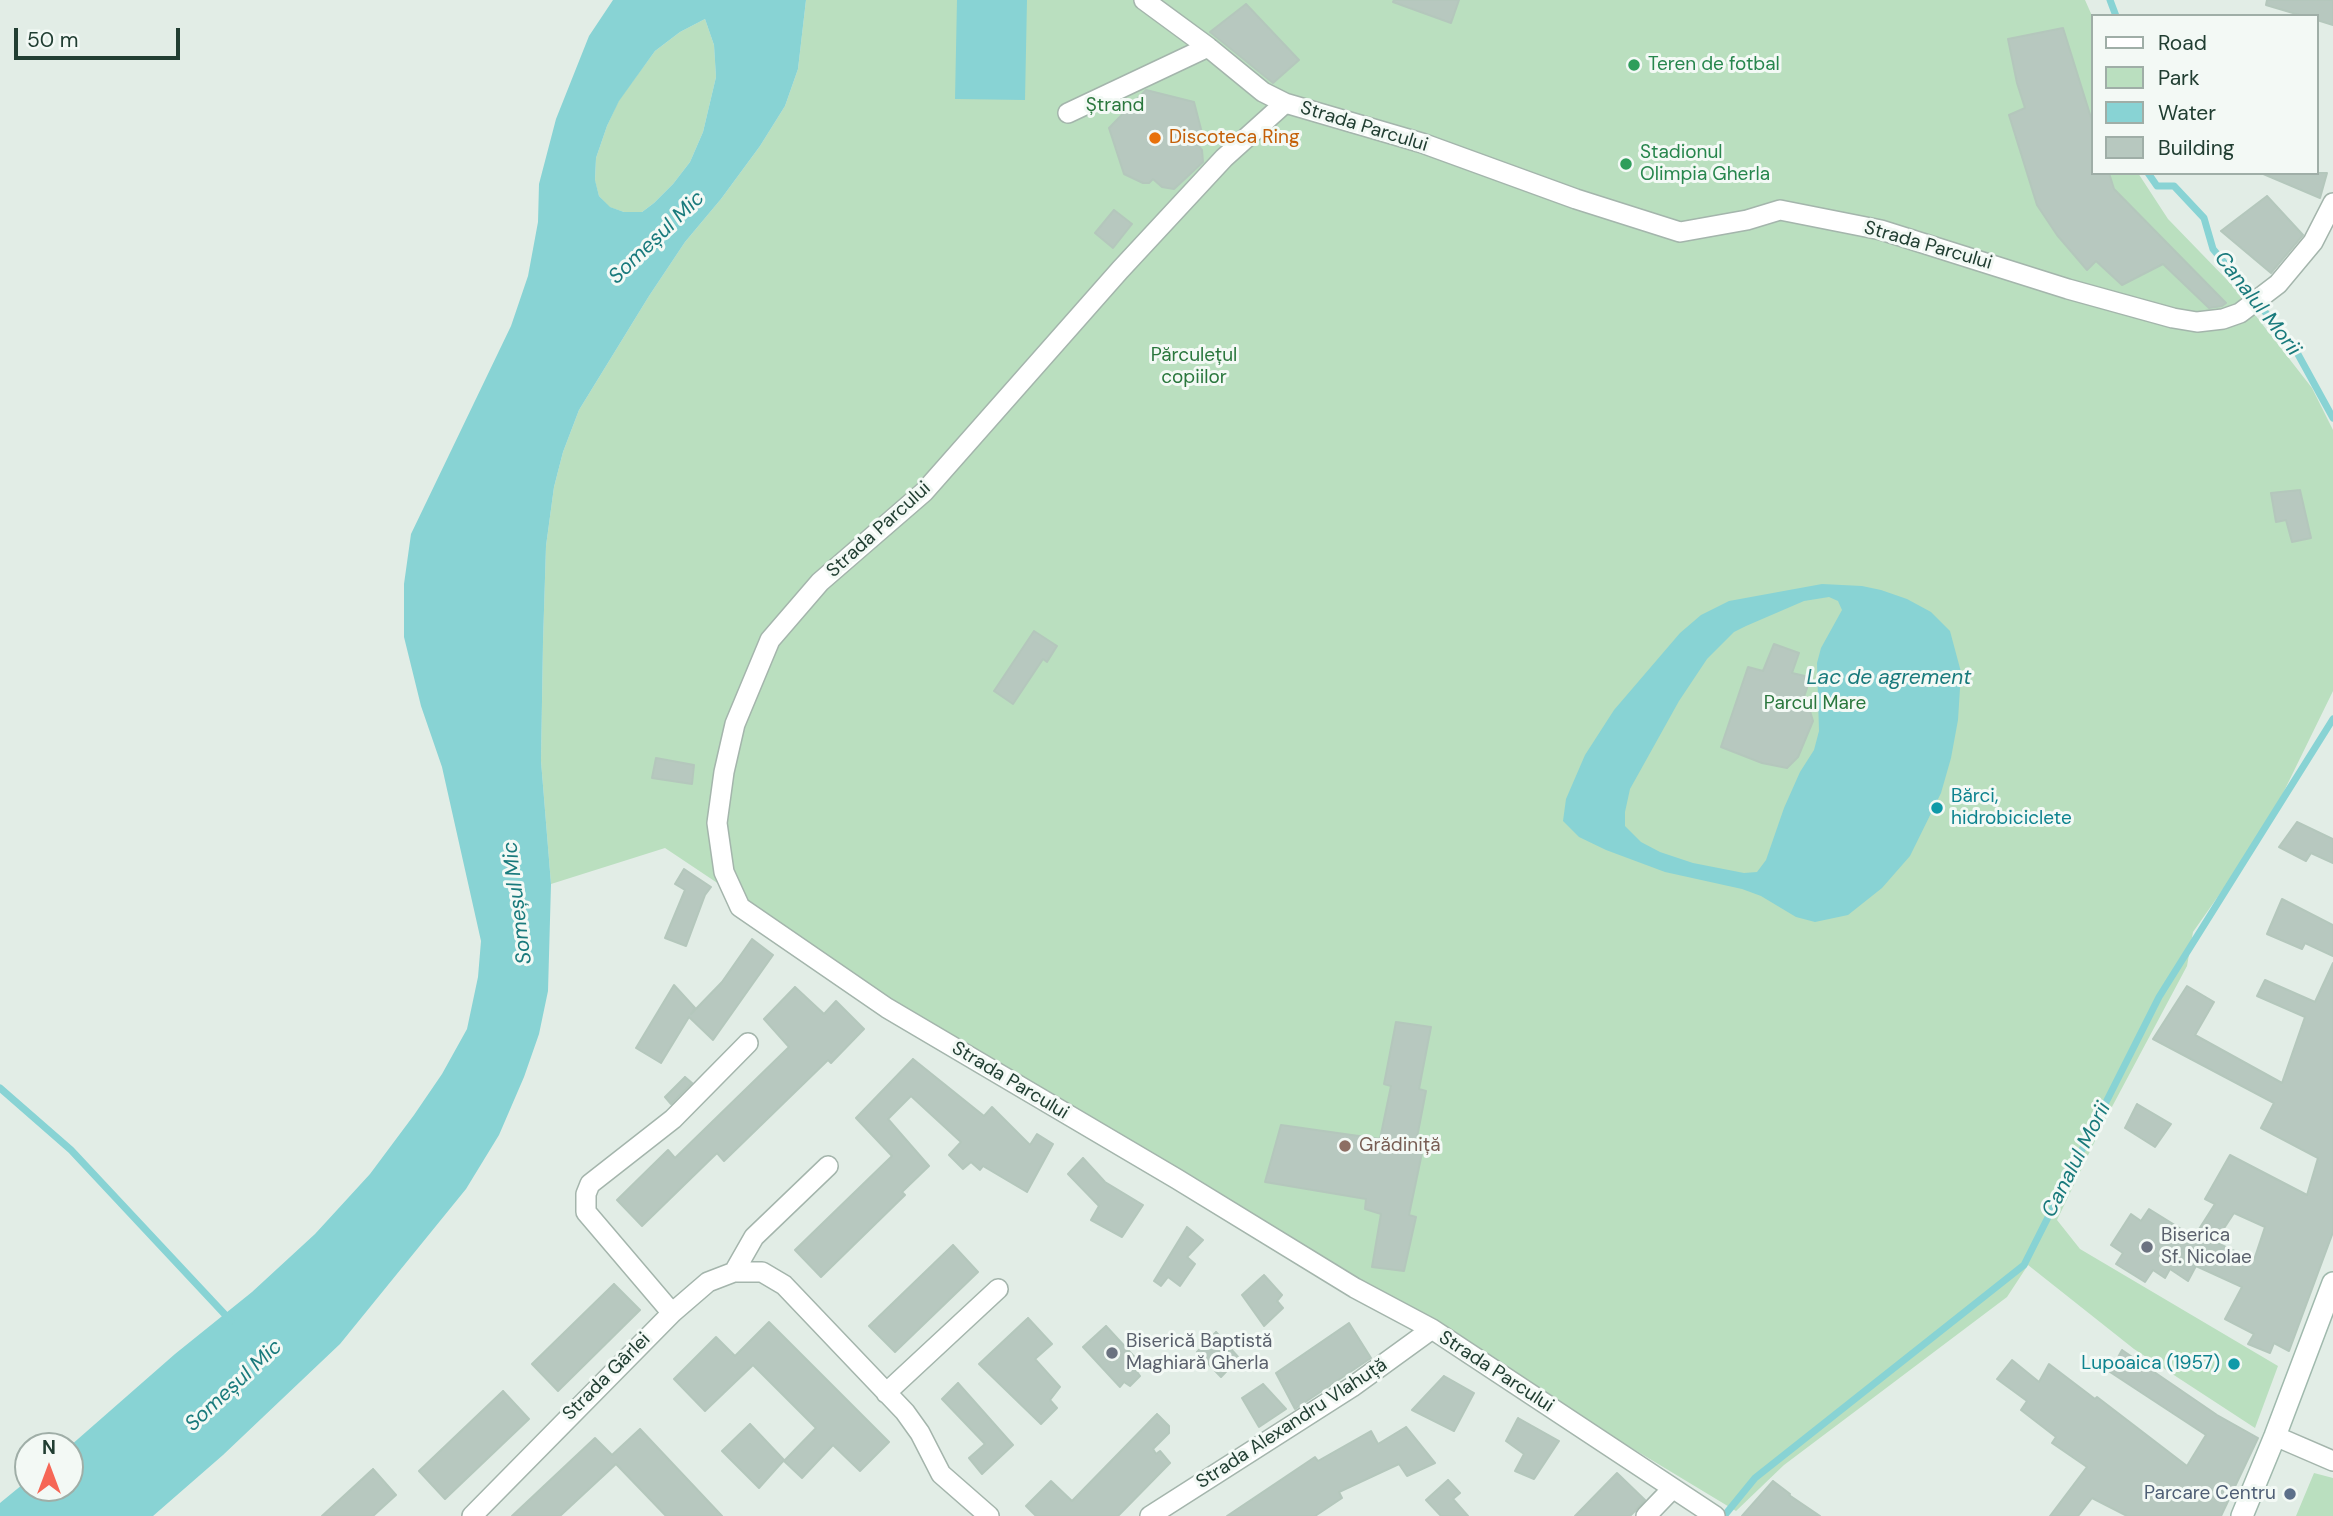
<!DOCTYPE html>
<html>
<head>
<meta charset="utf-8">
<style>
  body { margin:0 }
  #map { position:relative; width:2333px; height:1516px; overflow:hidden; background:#e2ede6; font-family:"DM Sans",sans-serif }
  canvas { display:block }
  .legend { position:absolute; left:2091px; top:14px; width:228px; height:161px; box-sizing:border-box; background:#f3f9f5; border:2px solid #9faea7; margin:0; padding:9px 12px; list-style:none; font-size:21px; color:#213e32 }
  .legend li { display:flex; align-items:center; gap:14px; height:35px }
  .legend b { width:35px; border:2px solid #9faea7 }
  .north { position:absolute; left:14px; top:1432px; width:70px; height:70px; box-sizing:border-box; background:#f3f9f5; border:2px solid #9faea7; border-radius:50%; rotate:0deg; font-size:19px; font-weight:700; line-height:28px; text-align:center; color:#213e32 }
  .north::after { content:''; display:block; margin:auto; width:24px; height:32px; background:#f66756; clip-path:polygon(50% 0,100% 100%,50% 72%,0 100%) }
  .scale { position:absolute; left:14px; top:28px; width:166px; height:32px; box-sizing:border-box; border:4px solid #213e32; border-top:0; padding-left:9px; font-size:21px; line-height:24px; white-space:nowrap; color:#213e32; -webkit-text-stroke:5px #f3f9f5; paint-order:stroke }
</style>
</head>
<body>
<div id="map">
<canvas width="2333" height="1516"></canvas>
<ul class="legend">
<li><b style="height:9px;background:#fff"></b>Road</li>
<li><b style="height:19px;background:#badfbf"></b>Park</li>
<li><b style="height:19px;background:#88d3d4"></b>Water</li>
<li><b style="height:19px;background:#b7c8bf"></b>Building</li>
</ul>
<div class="north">N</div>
<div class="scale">50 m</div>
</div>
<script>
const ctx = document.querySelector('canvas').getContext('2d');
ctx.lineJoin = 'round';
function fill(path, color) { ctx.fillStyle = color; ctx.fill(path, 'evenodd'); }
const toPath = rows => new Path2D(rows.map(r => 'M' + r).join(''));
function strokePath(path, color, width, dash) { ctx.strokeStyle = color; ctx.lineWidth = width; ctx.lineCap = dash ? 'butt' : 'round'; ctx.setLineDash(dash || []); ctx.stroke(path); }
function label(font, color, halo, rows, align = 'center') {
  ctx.font = font + ' "DM Sans",sans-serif'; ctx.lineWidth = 6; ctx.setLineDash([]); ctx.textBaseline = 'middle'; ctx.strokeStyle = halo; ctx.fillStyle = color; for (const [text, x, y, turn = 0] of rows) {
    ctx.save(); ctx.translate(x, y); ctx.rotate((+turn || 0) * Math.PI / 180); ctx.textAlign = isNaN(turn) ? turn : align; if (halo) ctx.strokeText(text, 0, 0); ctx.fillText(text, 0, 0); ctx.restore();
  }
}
fill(toPath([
  [806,0,2085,0,2093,18,2093,173,2138,173,2168,219,2231,284,2312,388,2333,430,2333,691,2266,828,2193,932,2187,966,2105,1120,2057,1220,2080,1249,2278,1366,2255,1428,2134,1349,2028,1265,2007,1297,1784,1465,1736,1511,921,1019,665,848,551,884,541,761,543,642,546,546,554,487,563,452,579,410,649,296,685,242,721,199,760,146,785,106,798,69],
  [705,19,714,45,716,77,703,132,690,162,673,184,654,203,642,212,624,212,609,207,599,196,595,181,596,158,607,126,619,100,655,51,680,32],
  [2314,1473,2333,1478,2333,1516,2296,1516]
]), '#badfbf');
fill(toPath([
  [613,0,806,0,798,69,785,106,760,146,721,199,685,242,649,296,579,410,563,452,554,487,546,546,543,642,541,761,551,884,548,991,539,1034,524,1077,499,1135,466,1189,340,1344,223,1455,153,1516,0,1516,0,1503,28,1480,28,1488,70,1488,70,1446,175,1354,252,1292,315,1234,370,1174,414,1115,442,1074,467,1029,478,977,481,941,442,767,421,706,404,637,404,584,411,534,511,326,528,276,538,222,539,184,556,119,589,36],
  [705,19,714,45,716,77,703,132,690,162,673,184,654,203,642,212,624,212,610,207,599,196,595,180,596,158,607,126,619,101,655,51,680,32],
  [957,0,1027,0,1025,100,955,99],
  [1822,584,1862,586,1881,590,1907,599,1931,612,1950,631,1961,672,1958,720,1951,758,1941,793,1910,856,1882,888,1848,915,1815,922,1796,917,1761,896,1742,889,1665,872,1606,850,1579,837,1563,821,1566,799,1585,755,1614,710,1680,633,1701,615,1729,601],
  [1829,597,1838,601,1842,610,1821,648,1817,663,1819,731,1814,750,1800,772,1784,808,1766,860,1757,872,1744,873,1693,863,1660,852,1641,842,1625,826,1625,812,1630,789,1679,701,1707,659,1734,632,1746,626,1804,601]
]), '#88d3d4');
strokePath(toPath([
  [2110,0,2116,16],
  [2148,173,2157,186,2174,186,2204,218,2213,249,2294,347,2333,418],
  [0,1088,71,1150,231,1321],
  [1724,1516,1755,1478,2024,1265,2159,997,2333,719]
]), '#88d3d4', 7);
const building = toPath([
  [1394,0,1459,0,1451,23,1393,2,1394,0],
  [2267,0,2333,0,2333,25,2317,20,2317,16,2303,16,2266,5,2267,0],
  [1246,4,1299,60,1273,83,1210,32,1246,4],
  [2063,28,2093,124,2093,173,2109,173,2114,189,2226,303,2222,306,2209,308,2163,264,2122,285,2096,261,2087,270,2057,235,2037,205,2009,115,2025,108,2017,83,2008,39,2063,28],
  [1146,90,1194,102,1202,133,1195,142,1202,150,1203,162,1174,189,1162,187,1153,179,1149,183,1143,183,1124,174,1109,128,1146,90],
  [2261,173,2327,173,2320,198,2261,173],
  [2267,196,2303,235,2271,273,2221,231,2267,196],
  [1114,210,1132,224,1113,248,1095,233,1114,210],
  [2300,490,2311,538,2292,542,2286,520,2276,522,2271,493,2300,490],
  [1034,631,1057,646,1047,662,1043,659,1013,704,994,691,1034,631],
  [1774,644,1799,653,1792,673,1805,676,1807,688,1801,706,1810,711,1813,721,1798,757,1787,768,1762,763,1721,747,1748,667,1763,671,1774,644],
  [656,758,694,765,692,784,652,778,656,758],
  [2297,822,2333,839,2333,863,2311,853,2306,861,2279,847,2297,822],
  [684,869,711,887,705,895,686,946,665,938,685,890,675,884,684,869],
  [2282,899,2333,925,2333,956,2305,943,2302,949,2267,934,2282,899],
  [752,939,773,955,713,1040,689,1017,661,1063,636,1048,674,985,695,1008,691,1014,722,982,752,939],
  [2333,963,2333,1232,2289,1351,2274,1343,2270,1353,2248,1344,2254,1334,2225,1319,2242,1287,2196,1266,2188,1281,2170,1269,2165,1278,2153,1270,2145,1282,2116,1264,2123,1253,2111,1245,2131,1214,2141,1221,2149,1209,2194,1237,2215,1204,2205,1199,2230,1155,2307,1195,2318,1158,2261,1128,2274,1103,2153,1039,2187,986,2214,1002,2195,1035,2282,1083,2305,1017,2257,996,2265,980,2315,1002,2333,963],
  [2234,1213,2265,1227,2254,1260,2215,1242,2234,1213],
  [795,987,824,1014,836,1001,864,1029,831,1063,828,1060,724,1161,717,1153,642,1226,617,1200,668,1150,675,1158,789,1047,764,1019,795,987],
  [1396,1022,1431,1027,1419,1089,1426,1091,1414,1153,1422,1153,1409,1215,1416,1217,1404,1271,1372,1267,1381,1214,1365,1209,1366,1199,1265,1182,1281,1125,1380,1139,1391,1086,1384,1084,1396,1022],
  [913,1059,984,1116,992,1107,1030,1145,1037,1134,1053,1144,1027,1192,983,1166,980,1170,971,1162,963,1169,949,1155,961,1142,911,1096,888,1119,929,1166,902,1192,905,1195,821,1277,795,1250,892,1156,856,1118,913,1059],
  [685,1077,692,1083,671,1104,665,1097,685,1077],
  [2137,1104,2171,1124,2155,1147,2125,1128,2137,1104],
  [1083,1158,1105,1182,1143,1205,1122,1237,1091,1220,1099,1206,1068,1174,1083,1158],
  [1187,1227,1203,1240,1187,1257,1195,1264,1180,1286,1168,1277,1161,1286,1154,1281,1187,1227],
  [953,1245,978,1272,895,1352,869,1326,953,1245],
  [1264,1275,1282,1295,1277,1301,1283,1308,1264,1326,1242,1295,1264,1275],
  [614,1284,640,1310,558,1391,532,1364,614,1284],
  [1028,1318,1052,1344,1035,1359,1060,1387,1050,1400,1057,1408,1041,1424,979,1364,1028,1318],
  [769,1322,889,1442,860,1471,833,1445,802,1478,784,1461,816,1428,753,1365,705,1411,674,1379,716,1337,735,1356,769,1322],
  [1349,1323,1371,1358,1295,1409,1276,1373,1349,1323],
  [1106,1326,1141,1364,1135,1369,1140,1376,1130,1386,1124,1382,1120,1387,1083,1347,1106,1326],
  [1216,1332,1239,1358,1221,1377,1197,1352,1216,1332],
  [2122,1350,2217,1415,2258,1438,2221,1516,2127,1516,2092,1498,2078,1516,2050,1516,2087,1467,2052,1443,2056,1437,2021,1410,2027,1401,1997,1379,2012,1360,2039,1382,2049,1364,2095,1399,2097,1397,2187,1466,2206,1435,2110,1372,2122,1350],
  [1444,1376,1474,1393,1454,1431,1412,1410,1444,1376],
  [958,1383,1013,1445,982,1474,969,1458,985,1444,942,1399,958,1383],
  [1263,1384,1286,1409,1259,1427,1242,1398,1263,1384],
  [503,1391,529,1419,445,1499,419,1471,503,1391],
  [1157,1414,1169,1426,1169,1433,1153,1449,1156,1454,1160,1451,1170,1463,1118,1516,1036,1516,1026,1506,1051,1481,1072,1501,1157,1414],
  [1518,1418,1559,1441,1534,1479,1515,1471,1524,1454,1506,1441,1518,1418],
  [750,1424,784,1460,759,1488,722,1451,750,1424],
  [1406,1427,1435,1463,1407,1476,1399,1464,1339,1492,1342,1498,1315,1516,1227,1516,1315,1457,1318,1461,1371,1431,1378,1444,1406,1427],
  [640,1429,722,1516,666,1516,616,1464,560,1516,512,1516,595,1438,612,1455,640,1429],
  [373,1469,396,1495,373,1516,322,1516,373,1469],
  [1617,1473,1645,1500,1635,1511,1630,1516,1575,1516,1617,1473],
  [1448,1480,1460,1493,1453,1499,1468,1516,1441,1516,1426,1500,1448,1480],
  [1773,1481,1790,1494,1789,1495,1820,1516,1742,1516,1773,1481]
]);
fill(building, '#b7c8bf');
strokePath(building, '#b4c7bc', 2);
const street = toPath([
  [1144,0,1208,47,1263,92,1285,103,1422,143,1576,199,1680,232,1747,220,1780,210,1881,230,2068,289,2173,318,2197,322,2223,319,2240,313,2278,284,2313,242,2333,203],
  [1285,103,1224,158,1120,270,924,492,820,582,770,640,735,724,724,772,717,823,724,872,740,907,887,1008,1177,1179,1355,1288,1432,1329,1715,1516],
  [1068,113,1208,47],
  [734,1272,754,1237,828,1166],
  [672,1313,586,1212,586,1194,590,1184,673,1119,748,1043],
  [886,1393,998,1289],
  [2275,1436,2333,1461],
  [472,1516,672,1313,708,1282,734,1272,762,1272,784,1285,905,1412,920,1433,941,1474,989,1516],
  [1150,1516,1352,1387,1432,1329],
  [1646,1516,1673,1488]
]);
const secondary = toPath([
  [2242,1516,2275,1436,2333,1283]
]);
strokePath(street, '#a4b5ac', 22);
strokePath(secondary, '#a0b9ad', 24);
strokePath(street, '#fff', 19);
strokePath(secondary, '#fff', 21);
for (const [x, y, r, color] of [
  [1634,65,7,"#2e9e5b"],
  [1155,138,7,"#e8710a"],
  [1626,164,7,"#2e9e5b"],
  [1937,808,7,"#0f9aa8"],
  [1345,1146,7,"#8d6e63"],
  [2147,1247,7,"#6b7280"],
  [1112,1353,7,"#6b7280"],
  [2234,1364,7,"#0f9aa8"],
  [2290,1494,7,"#5c6f8a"]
]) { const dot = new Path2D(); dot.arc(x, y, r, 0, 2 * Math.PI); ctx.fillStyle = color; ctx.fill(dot); strokePath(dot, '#f3f9f5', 2.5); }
label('19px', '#27864d', '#f3f9f5', [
  ["Teren de fotbal",1648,65],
  ["Stadionul",1640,153],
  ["Olimpia Gherla",1640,175]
], 'left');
label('19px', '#2a773d', '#f3f9f5', [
  ["Ștrand",1115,106],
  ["Părculețul",1194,356],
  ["copiilor",1194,378],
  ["Parcul Mare",1815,704]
]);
label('19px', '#213e32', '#f3f9f5', [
  ["Strada Parcului",1364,127,17],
  ["Strada Parcului",1928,246,16],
  ["Strada Parcului",879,530,-42],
  ["Strada Parcului",1010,1081,31],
  ["Strada Parcului",1496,1372,33],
  ["Strada Gârlei",607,1377,-45],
  ["Strada Alexandru Vlahuță",1292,1424,-33]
]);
label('19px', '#c56008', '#f3f9f5', [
  ["Discoteca Ring",1169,138]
], 'left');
label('19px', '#0d838f', '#f3f9f5', [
  ["Bărci,",1951,797],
  ["hidrobiciclete",1951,819],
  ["Lupoaica (1957)",2220,1364,"right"]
], 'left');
label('19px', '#785e54', '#f3f9f5', [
  ["Grădiniță",1359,1146]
], 'left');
label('19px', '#5b616d', '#f3f9f5', [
  ["Biserica",2161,1236],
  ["Sf. Nicolae",2161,1258],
  ["Biserică Baptistă",1126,1342],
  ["Maghiară Gherla",1126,1364]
], 'left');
label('19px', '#4e5e75', '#f3f9f5', [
  ["Parcare Centru",2276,1494]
], 'right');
label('italic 21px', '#197a7c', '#f3f9f5', [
  ["Someșul Mic",657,238,-44],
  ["Canalul Morii",2257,304,52],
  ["Lac de agrement",1889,678],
  ["Someșul Mic",518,903,-97],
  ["Canalul Morii",2077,1160,-63],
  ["Someșul Mic",234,1386,-43]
]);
</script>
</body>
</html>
